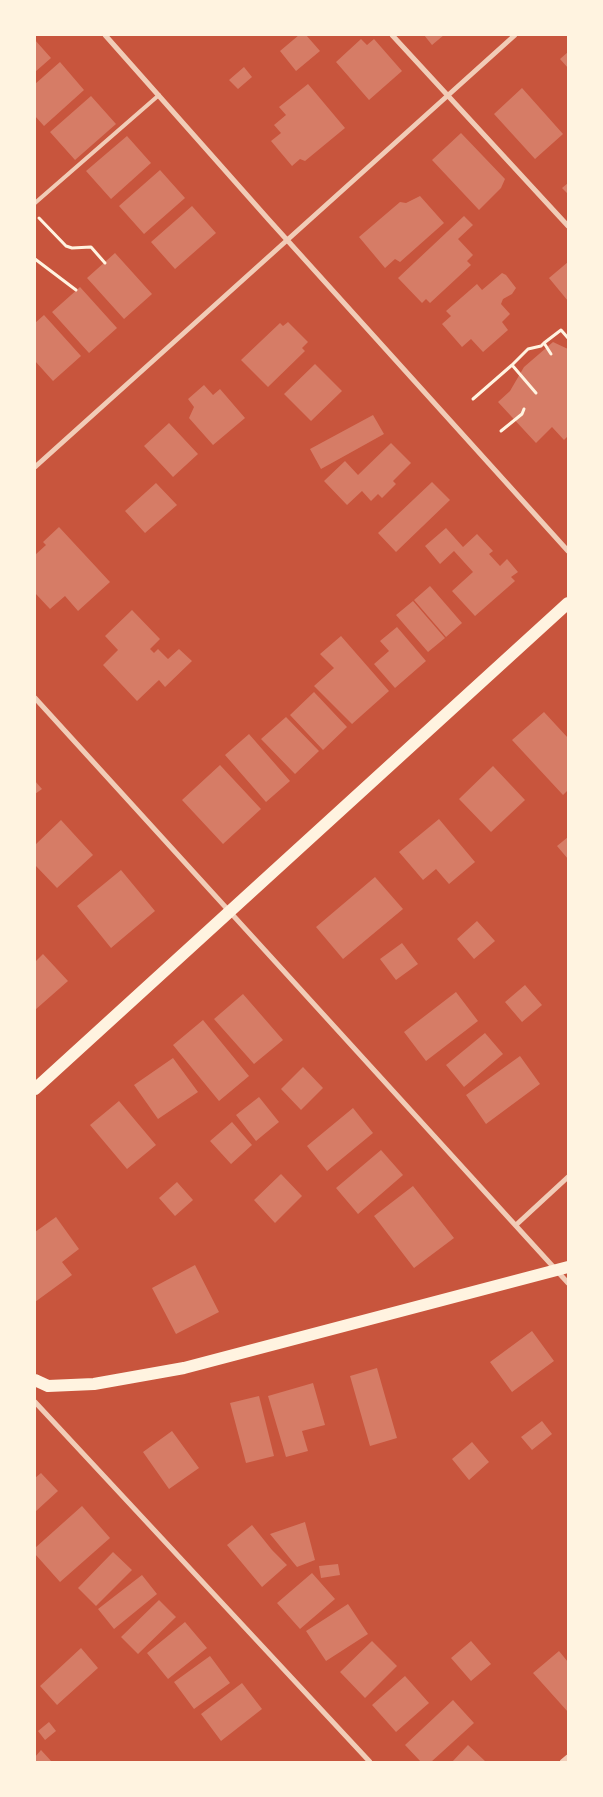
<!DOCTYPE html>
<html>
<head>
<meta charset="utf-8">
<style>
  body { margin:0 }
  #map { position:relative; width:603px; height:1797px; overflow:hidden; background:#c8553d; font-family:"Open Sans",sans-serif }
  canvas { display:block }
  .frame { position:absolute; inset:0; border:36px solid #fff3e0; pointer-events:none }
</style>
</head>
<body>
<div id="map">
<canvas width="603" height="1797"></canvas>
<div class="frame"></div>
</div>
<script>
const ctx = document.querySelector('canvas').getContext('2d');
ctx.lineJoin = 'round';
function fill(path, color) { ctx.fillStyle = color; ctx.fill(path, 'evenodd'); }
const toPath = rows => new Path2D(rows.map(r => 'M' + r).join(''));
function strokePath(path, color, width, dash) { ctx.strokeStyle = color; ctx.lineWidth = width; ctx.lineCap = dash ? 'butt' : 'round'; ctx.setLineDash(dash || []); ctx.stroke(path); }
fill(toPath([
  [299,35,306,35,320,51,296,71,280,51],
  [424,35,444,35,432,45],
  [361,39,367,45,374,39,402,71,369,100,336,62],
  [35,40,51,58,35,72],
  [568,52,568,68,560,59],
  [60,62,84,90,44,126,35,116,35,84],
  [244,67,252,77,238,89,229,80],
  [308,84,345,128,305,161,300,159,292,166,271,141,281,133,274,125,286,115,279,107],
  [522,88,563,134,535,159,494,114],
  [91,96,116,124,75,160,50,132],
  [461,133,505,179,501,188,479,210,432,160],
  [127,136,151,163,111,199,86,171],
  [160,170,185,198,144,234,119,206],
  [568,183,568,194,562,188],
  [420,196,444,223,400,262,395,259,385,268,359,237,400,202,406,203],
  [192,206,216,233,175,269,151,242],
  [464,216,473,225,458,239,473,255,467,261,471,265,430,303,426,299,422,303,398,278],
  [115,253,152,294,124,319,87,278],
  [568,262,568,301,549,278],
  [502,273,506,275,516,288,512,294,503,299,501,304,510,314,502,322,508,330,483,352,471,339,462,347,442,324,451,316,446,311,477,284,482,290],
  [80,287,117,328,89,353,52,312],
  [44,315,81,356,53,381,35,361,35,323],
  [288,322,308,342,302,348,305,351,268,387,241,360,280,323,283,326],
  [553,342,568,349,568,436,564,440,552,427,536,443,498,402,510,391,524,367],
  [315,364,342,391,311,421,284,394],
  [204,385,213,395,220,389,245,418,213,445,189,418,194,407,188,399],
  [373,415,384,434,321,469,310,449],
  [169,423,198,454,173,477,144,446],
  [391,443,411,463,393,481,396,484,382,498,378,494,371,501,362,491,347,505,324,481,345,461,358,475],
  [432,482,450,500,396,552,378,533],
  [156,483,177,505,145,533,125,511],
  [59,527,110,582,78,611,65,596,50,609,35,593,35,555,46,545,43,542],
  [446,528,463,547,477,534,493,551,489,554,500,566,507,559,518,572,511,577,515,581,475,616,452,591,473,572,454,551,440,564,425,546],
  [430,586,462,623,446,637,414,600],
  [413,601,445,638,428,652,396,615],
  [132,610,160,639,150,649,154,653,158,649,168,659,179,649,192,661,165,687,159,680,137,701,103,665,118,650,105,636],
  [397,627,426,661,395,688,374,664,389,651,380,641],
  [341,636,389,691,352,724,314,686,334,668,320,654],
  [314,692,347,727,323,750,290,715],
  [544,712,568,738,568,790,563,795,512,740],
  [286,717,319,751,295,774,261,739],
  [249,734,290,781,266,802,225,755],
  [220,765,261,809,223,844,182,800],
  [493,766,525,800,491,832,459,799],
  [35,781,42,789,35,794],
  [439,819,475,862,449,884,436,869,423,880,399,852],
  [61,820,93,855,57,888,35,865,35,845],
  [568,837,568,859,557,846],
  [121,870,155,911,111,948,77,906],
  [375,877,403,909,343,959,316,927],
  [477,921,495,941,474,959,457,939],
  [402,943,418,964,396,980,380,959],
  [43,954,68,981,35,1010,35,962],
  [525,985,542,1005,522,1022,505,1002],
  [456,992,478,1021,426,1061,404,1032],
  [243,994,283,1040,254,1064,214,1019],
  [203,1020,249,1076,219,1101,173,1045],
  [485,1033,503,1054,464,1087,446,1065],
  [520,1056,540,1084,486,1124,466,1095],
  [173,1058,198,1092,158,1119,134,1085],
  [303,1067,323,1088,301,1110,281,1089],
  [259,1097,279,1122,256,1141,236,1115],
  [119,1101,156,1145,127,1169,90,1125],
  [353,1108,373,1133,327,1171,307,1146],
  [232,1122,252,1145,231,1164,210,1141],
  [381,1150,403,1175,358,1214,336,1188],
  [281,1174,302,1196,275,1223,254,1200],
  [177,1182,193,1200,175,1216,159,1198],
  [413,1186,454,1238,414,1268,374,1216],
  [56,1217,79,1249,62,1262,72,1275,35,1302,35,1232],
  [195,1265,219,1312,176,1334,152,1288],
  [532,1331,554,1361,512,1392,490,1362],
  [377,1368,397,1438,370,1446,350,1376],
  [313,1383,325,1425,302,1431,308,1451,286,1457,268,1396],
  [259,1396,274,1456,246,1463,230,1403],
  [542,1421,552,1434,532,1450,521,1437],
  [172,1431,199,1468,169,1489,143,1452],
  [472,1442,489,1462,469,1480,452,1459],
  [41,1473,58,1491,35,1512,35,1478],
  [82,1506,110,1538,60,1582,35,1554,35,1548],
  [305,1522,315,1560,297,1567,270,1534],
  [252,1525,272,1550,287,1565,262,1587,227,1545],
  [113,1552,132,1570,96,1606,78,1588],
  [338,1564,340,1575,321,1578,319,1566],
  [312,1573,335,1599,300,1629,277,1603],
  [142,1575,157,1594,114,1629,98,1609],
  [159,1600,176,1617,138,1654,121,1637],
  [348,1604,368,1634,326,1661,306,1631],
  [185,1622,207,1648,168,1679,147,1653],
  [372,1641,397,1666,365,1698,340,1672],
  [471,1641,491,1664,471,1681,451,1658],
  [81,1648,98,1668,57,1705,40,1686],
  [559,1651,568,1662,568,1712,533,1673],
  [210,1656,230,1683,194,1709,174,1682],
  [405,1676,429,1703,396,1732,372,1705],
  [242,1683,262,1709,221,1741,201,1714],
  [453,1700,474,1723,431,1762,421,1762,405,1745],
  [49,1722,56,1731,45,1740,38,1731],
  [468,1745,486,1762,452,1762],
  [41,1750,52,1762,35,1762,35,1757]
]), '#d67c66');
strokePath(toPath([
  [39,218,66,246,72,248,91,247,105,263],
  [35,259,76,290],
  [544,343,561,330,568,338],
  [512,365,528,349,541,346,544,343,551,354],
  [473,399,512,365,536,393],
  [501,431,522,414,524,409]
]), '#fff3e0', 3);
strokePath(toPath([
  [35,203,159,95]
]), '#f1ccb7', 4);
strokePath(toPath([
  [105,35,269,220,568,551],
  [392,35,568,226],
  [35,467,515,35],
  [35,698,568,1283],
  [516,1225,568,1177],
  [35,1402,370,1762],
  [562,1762,568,1757]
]), '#f1ccb7', 5);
strokePath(toPath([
  [35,1089,568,603],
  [35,1380,48,1386,94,1384,184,1368,568,1267]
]), '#fff3e0', 12);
</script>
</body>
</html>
